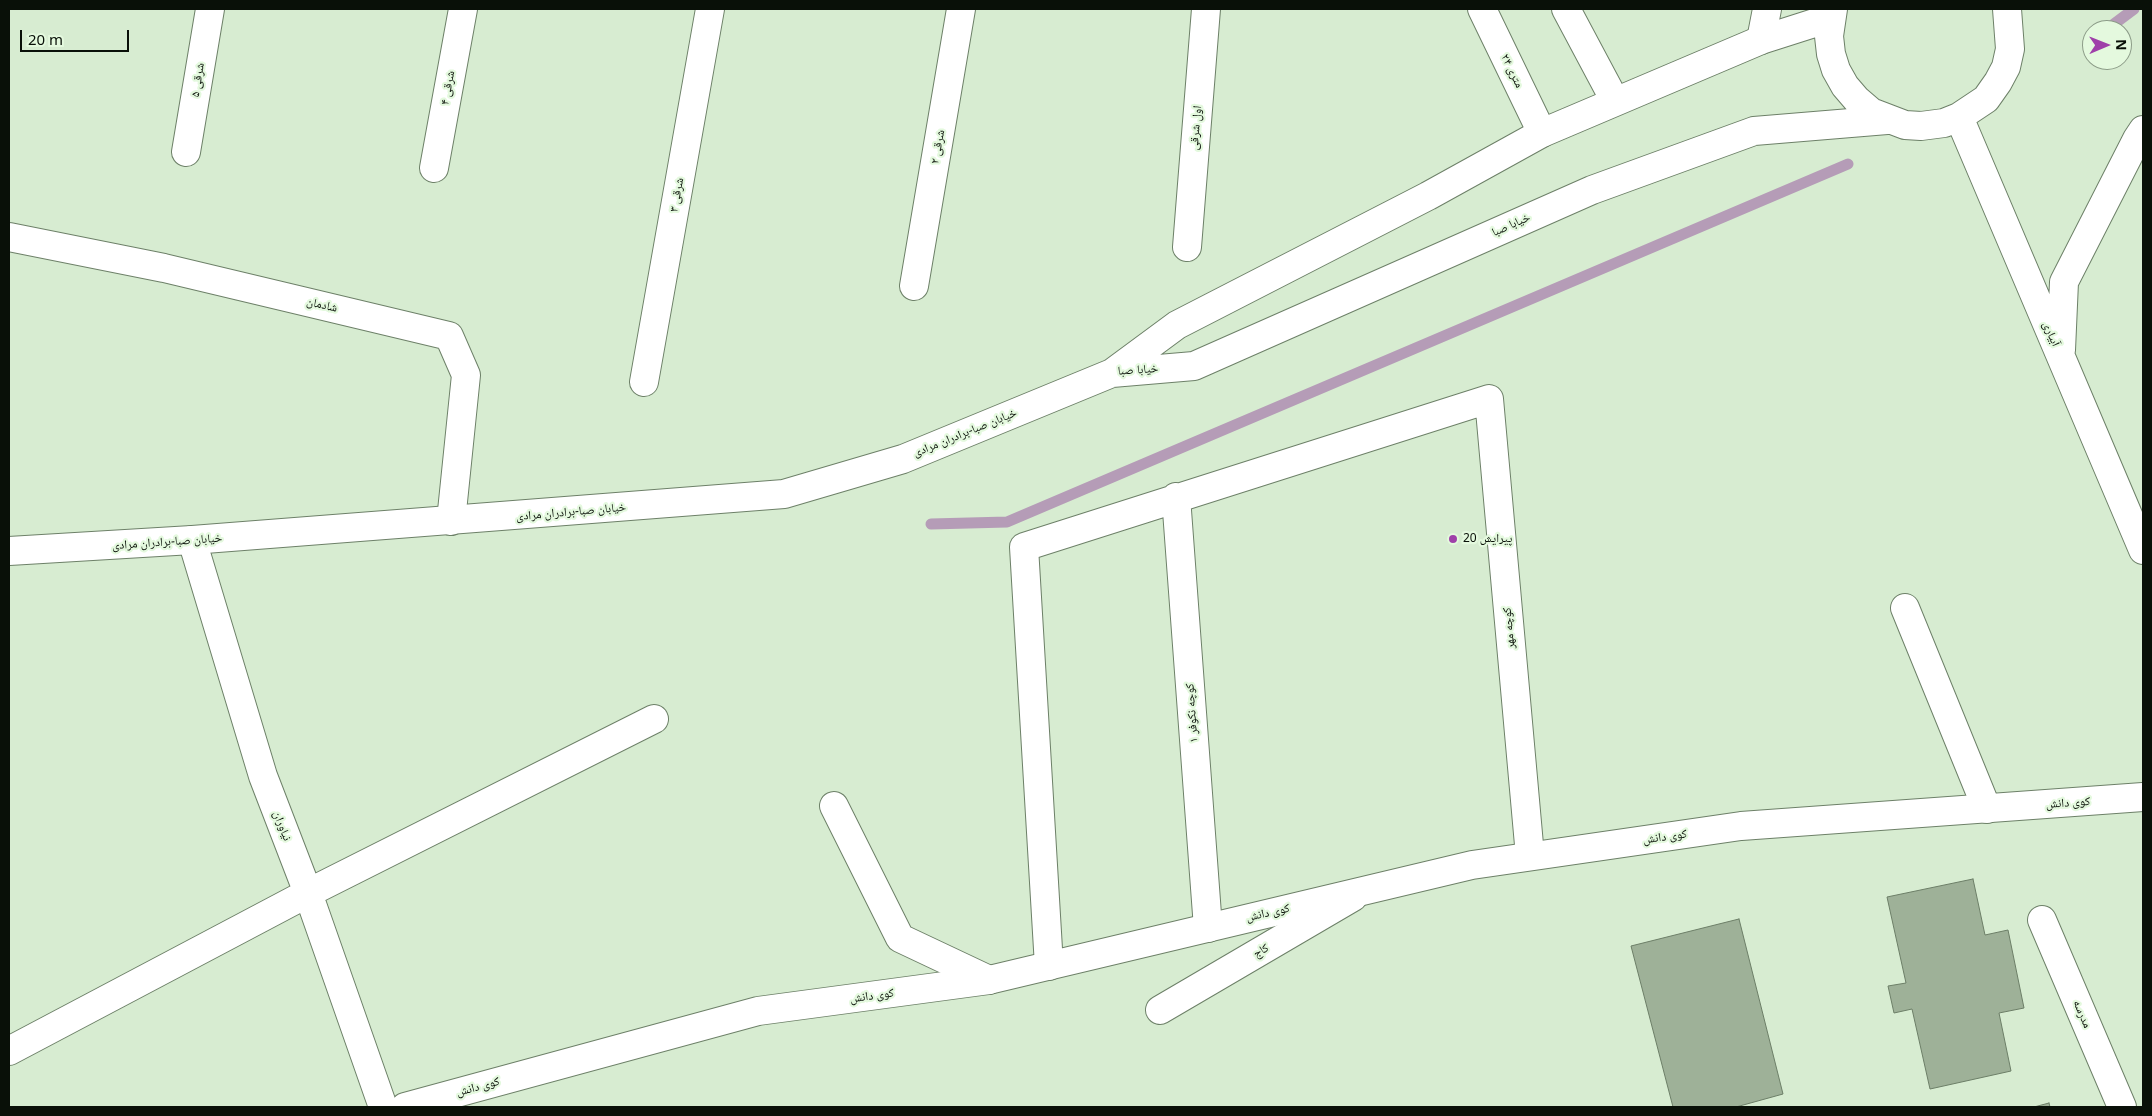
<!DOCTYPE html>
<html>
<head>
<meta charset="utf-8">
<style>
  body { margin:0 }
  #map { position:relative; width:2152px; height:1116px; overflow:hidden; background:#d7ecd1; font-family:"Noto Sans",sans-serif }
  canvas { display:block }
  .frame { position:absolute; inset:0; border:10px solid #091008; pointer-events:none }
  .north { position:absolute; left:2082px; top:20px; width:50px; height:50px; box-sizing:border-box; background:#e4f9de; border:1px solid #8c9c88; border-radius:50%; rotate:89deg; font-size:14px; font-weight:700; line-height:20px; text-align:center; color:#091008 }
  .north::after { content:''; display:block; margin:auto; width:18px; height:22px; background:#9f40a9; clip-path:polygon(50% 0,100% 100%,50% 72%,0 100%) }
  .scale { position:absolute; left:20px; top:30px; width:109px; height:22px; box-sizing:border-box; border:2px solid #091008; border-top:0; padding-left:6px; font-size:15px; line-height:18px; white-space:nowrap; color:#091008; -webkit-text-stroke:4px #e4f9de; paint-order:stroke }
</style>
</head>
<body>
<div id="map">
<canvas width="2152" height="1116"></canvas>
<div class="frame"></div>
<div class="north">N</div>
<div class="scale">20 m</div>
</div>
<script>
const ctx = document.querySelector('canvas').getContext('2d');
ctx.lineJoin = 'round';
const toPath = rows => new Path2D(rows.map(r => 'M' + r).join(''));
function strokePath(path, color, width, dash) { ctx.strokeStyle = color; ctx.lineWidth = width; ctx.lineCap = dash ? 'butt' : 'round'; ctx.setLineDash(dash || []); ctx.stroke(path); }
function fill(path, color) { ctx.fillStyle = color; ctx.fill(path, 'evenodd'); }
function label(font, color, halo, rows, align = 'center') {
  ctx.font = font + ' "Noto Sans","Noto Naskh Arabic",sans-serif'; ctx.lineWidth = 4.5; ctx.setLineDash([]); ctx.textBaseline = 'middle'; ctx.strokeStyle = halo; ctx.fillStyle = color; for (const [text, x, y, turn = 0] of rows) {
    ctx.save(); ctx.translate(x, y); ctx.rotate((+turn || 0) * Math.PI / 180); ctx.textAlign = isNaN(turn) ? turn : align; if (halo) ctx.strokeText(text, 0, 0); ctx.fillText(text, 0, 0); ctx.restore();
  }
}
strokePath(toPath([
  [2106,30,2134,9],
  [931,524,1007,522,1848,164]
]), '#b59cb7', 11);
const building = toPath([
  [1973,879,1985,935,2008,930,2024,1008,1999,1013,2011,1071,1930,1089,1912,1009,1894,1013,1888,986,1906,983,1887,897,1973,879],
  [1739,919,1783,1094,1736,1107,1673,1107,1631,946,1739,919],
  [2049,1103,2050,1107,2034,1107,2049,1103]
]);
fill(building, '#9eb198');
strokePath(building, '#6c7e67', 1);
const minor = toPath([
  [1761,40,1767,9],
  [186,152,210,9],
  [434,168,463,9],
  [9,237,164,268,449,336,466,375,451,521],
  [914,286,961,9],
  [644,382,710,9],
  [1176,497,1208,928],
  [192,540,263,776,308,893,383,1107],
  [1905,608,1987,809],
  [834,806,900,938,989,980],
  [2042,920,2122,1107],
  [1049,966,1024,547,1489,399,1530,856],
  [1160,1010,1353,897],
  [9,1051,308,893,654,719]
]);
const tertiary = toPath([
  [1482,9,1542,133],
  [1566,9,1615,101],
  [1187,247,1206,9],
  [405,1107,758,1011,989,980,1472,865,1741,826,2143,797]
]);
const secondary = toPath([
  [1833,9,1829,36,1831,54,1836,70,1845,86,1857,100,1871,112,1905,125,1921,126,1944,123,1959,117,1986,99,1998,82,2006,67,2010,49,2007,9],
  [1959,117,2143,550],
  [2061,350,2064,282,2137,139,2143,130],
  [1112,373,1194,366,1592,190,1754,131,1887,120],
  [9,551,192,540,784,494,903,459,1112,373,1177,325,1428,196,1542,133,1761,40,1830,18]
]);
strokePath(minor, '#6d8068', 30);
strokePath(tertiary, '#6d8068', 30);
strokePath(secondary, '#6d8068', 30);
strokePath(minor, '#fff', 28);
strokePath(tertiary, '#fff', 28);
strokePath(secondary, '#fff', 28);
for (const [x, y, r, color] of [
  [1453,539,5,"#9f40a9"]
]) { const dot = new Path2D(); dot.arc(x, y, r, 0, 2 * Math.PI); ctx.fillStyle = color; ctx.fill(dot); strokePath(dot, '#e4f9de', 2); }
label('12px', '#091008', '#e4f9de', [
  ["۲۴ متری",1512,71,64],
  ["۵ شرقی",198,80,-81],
  ["۴ شرقی",448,88,-80],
  ["اول شرقی",1196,128,-85],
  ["۲ شرقی",938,147,-80],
  ["۳ شرقی",677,195,-80],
  ["خیابا صبا",1511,225,-24],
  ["شادمان",322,305,13],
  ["آبیاری",2051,334,67],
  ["خیابا صبا",1138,370,-4],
  ["خیابان صبا-برادران مرادی",965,433,-22],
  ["خیابان صبا-برادران مرادی",571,512,-5],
  ["خیابان صبا-برادران مرادی",167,542,-4],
  ["کوچه مهر",1509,628,-95],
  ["کوچه نکوفر ۱",1192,713,-94],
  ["کوی دانش",2068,803,-4],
  ["نیاوران",282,826,69],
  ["کوی دانش",1665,837,-8],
  ["کوی دانش",1268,913,-13],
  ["کاج",1261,951,-31],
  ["کوی دانش",872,996,-8],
  ["مدرسه",2082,1014,67],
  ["کوی دانش",478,1087,-15]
]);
label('12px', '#091008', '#e4f9de', [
  ["پیرایش 20",1463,539]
], 'left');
</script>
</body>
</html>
